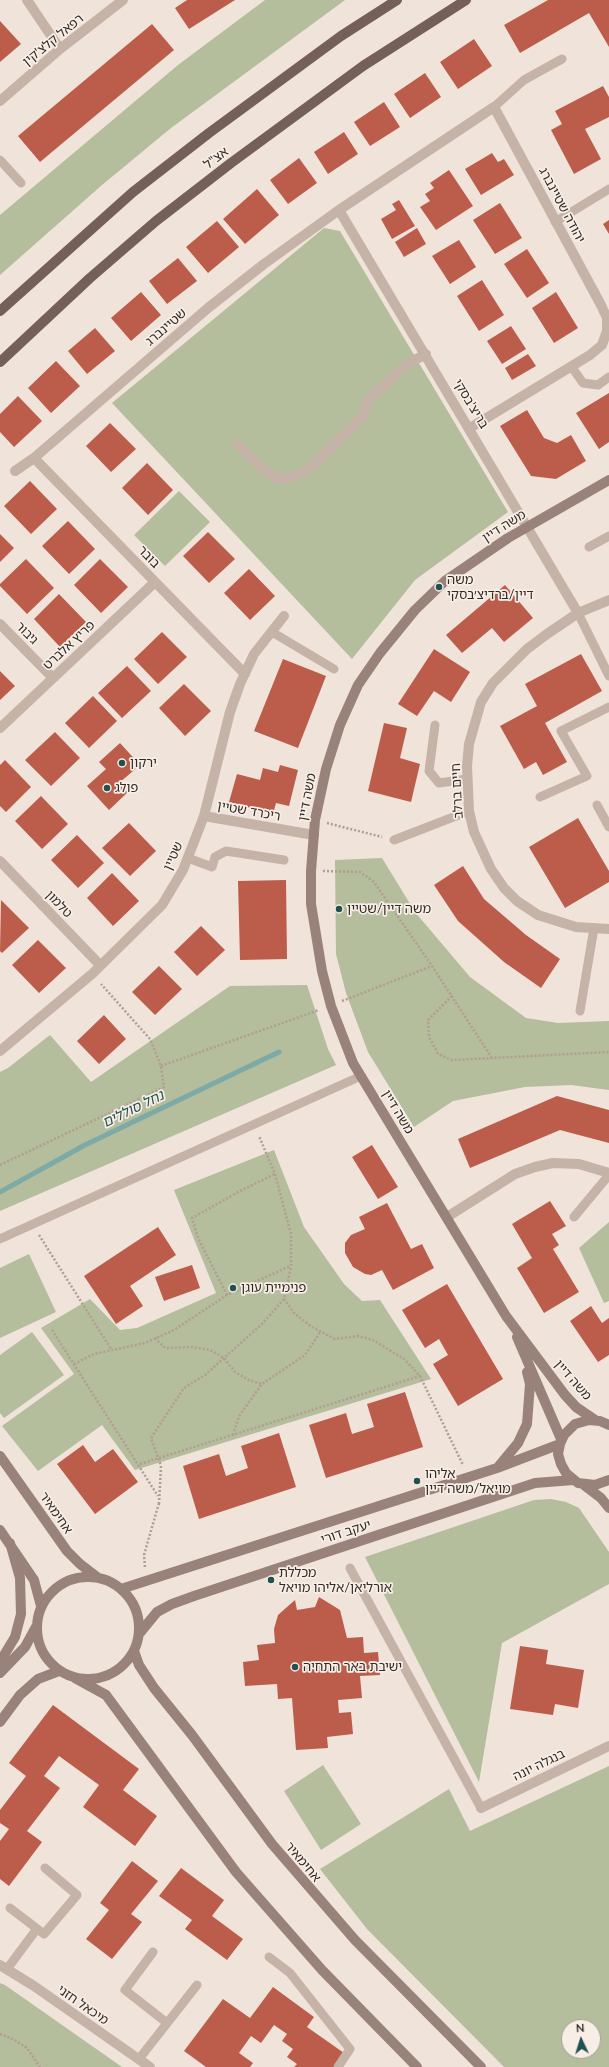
<!DOCTYPE html>
<html>
<head>
<meta charset="utf-8">
<style>
  body { margin:0 }
  #map { position:relative; width:609px; height:2067px; overflow:hidden; background:#efe3da; font-family:Lato,sans-serif }
  canvas { display:block }
  .north { position:absolute; left:561px; top:2019px; width:40px; height:40px; box-sizing:border-box; background:#f7eee6; border:1px solid #a9a09a; border-radius:50%; rotate:356deg; font-size:11px; font-weight:700; line-height:16px; text-align:center; color:#332a27 }
  .north::after { content:''; display:block; margin:auto; width:14px; height:18px; background:#205150; clip-path:polygon(50% 0,100% 100%,50% 72%,0 100%) }
</style>
</head>
<body>
<div id="map">
<canvas width="609" height="2067"></canvas>
<div class="north">N</div>
</div>
<script>
const ctx = document.querySelector('canvas').getContext('2d');
ctx.lineJoin = 'round';
function fill(path, color) { ctx.fillStyle = color; ctx.fill(path, 'evenodd'); }
const toPath = rows => new Path2D(rows.map(r => 'M' + r).join(''));
function strokePath(path, color, width, dash) { ctx.strokeStyle = color; ctx.lineWidth = width; ctx.lineCap = dash ? 'butt' : 'round'; ctx.setLineDash(dash || []); ctx.stroke(path); }
function label(font, color, halo, rows, align = 'center') {
  ctx.font = font + ' Lato,"Noto Sans Hebrew",sans-serif'; ctx.lineWidth = 3.5; ctx.setLineDash([]); ctx.textBaseline = 'middle'; ctx.strokeStyle = halo; ctx.fillStyle = color; for (const [text, x, y, turn = 0] of rows) {
    ctx.save(); ctx.translate(x, y); ctx.rotate((+turn || 0) * Math.PI / 180); ctx.textAlign = isNaN(turn) ? turn : align; if (halo) ctx.strokeText(text, 0, 0); ctx.fillText(text, 0, 0); ctx.restore();
  }
}
fill(toPath([
  [265,0,345,0,171,128,102,185,0,275,0,215,178,65],
  [324,228,340,231,508,512,415,580,352,659,112,403],
  [179,491,210,522,165,566,134,535],
  [382,858,415,912,470,977,526,1018,558,1023,609,1021,609,1090,571,1085,525,1087,453,1101,414,1127,368,1052,346,993,336,954,335,860],
  [307,985,328,1049,336,1065,0,1211,0,1072,8,1068,50,1035,91,1082,230,986],
  [274,1150,304,1227,344,1284,362,1301,380,1300,431,1379,135,1470,102,1425,38,1471,2,1426,74,1374,41,1328,90,1299,120,1330,137,1328,216,1293,174,1190],
  [609,1222,609,1301,604,1303,579,1248],
  [29,1254,56,1312,0,1338,0,1268],
  [32,1332,64,1375,4,1418,0,1413,0,1355],
  [551,1499,566,1502,579,1508,609,1552,609,1584,502,1643,479,1782,365,1557,534,1500],
  [323,1765,361,1824,321,1850,284,1791],
  [609,1766,609,2067,504,2067,367,1929,320,1869,449,1789,470,1831],
  [569,2027,593,2027,593,2051,569,2051],
  [0,1983,5,1985,122,2067,0,2067]
]), '#b4bd9c');
strokePath(toPath([
  [0,1192,85,1145,279,1052]
]), '#7caaa7', 5);
fill(toPath([
  [187,0,235,0,189,29,175,8],
  [548,0,609,0,609,47,589,13,520,53,504,25],
  [0,21,21,44,0,62],
  [152,24,174,50,40,162,18,136],
  [474,39,492,66,458,89,440,62],
  [425,73,441,97,410,118,394,94],
  [603,86,609,97,609,117,585,129,601,159,574,174,551,130,562,124,555,111],
  [384,102,400,127,370,146,354,122],
  [344,132,358,154,328,174,314,152],
  [492,153,498,162,504,159,514,175,481,195,465,169],
  [299,158,317,183,288,204,270,180],
  [449,170,473,206,436,230,420,207,430,201,425,194,434,188,430,183],
  [257,189,279,215,245,244,223,219],
  [399,200,415,226,392,239,381,219,396,210,392,204],
  [500,203,522,238,495,254,473,220],
  [609,220,609,234,603,224],
  [217,221,239,247,208,273,186,247],
  [417,228,426,244,404,257,395,242],
  [459,240,476,267,450,284,432,256],
  [527,249,549,283,527,298,504,264],
  [178,258,197,281,167,304,149,281],
  [482,280,504,315,479,331,457,296],
  [141,292,161,315,131,341,111,318],
  [556,292,578,328,554,343,532,308],
  [511,326,526,349,502,364,487,341],
  [95,328,115,351,87,374,68,351],
  [528,354,536,366,512,380,505,368],
  [56,361,80,386,51,413,28,388],
  [609,393,609,442,599,449,576,413],
  [18,396,42,421,14,447,0,432,0,414],
  [527,410,544,438,557,443,571,435,586,461,556,479,531,476,500,426],
  [110,423,136,449,111,472,86,446],
  [147,463,173,490,148,515,122,488],
  [30,481,57,509,31,534,4,506],
  [68,521,95,549,69,574,42,546],
  [208,532,235,559,209,583,183,556],
  [0,534,14,548,0,562],
  [26,559,54,588,27,614,0,586,0,584],
  [100,559,128,587,101,613,74,585],
  [249,569,275,596,250,620,224,593],
  [505,585,533,618,504,642,492,628,462,653,446,635],
  [59,594,86,622,60,647,34,619],
  [162,632,187,657,158,684,134,659],
  [434,649,470,672,451,702,434,691,417,716,398,704],
  [581,654,602,691,545,723,567,762,543,775,536,762,524,769,500,726,537,706,525,684],
  [283,659,326,676,298,748,254,731],
  [127,666,151,691,122,718,98,693],
  [0,671,15,686,0,700],
  [184,684,211,711,185,736,159,708],
  [93,696,117,721,89,748,65,723],
  [384,723,407,728,400,758,420,764,411,802,368,791],
  [55,732,80,758,51,786,25,760],
  [120,743,140,765,119,783,128,792,109,810,87,786,106,769,99,762],
  [5,760,31,787,6,812,0,806,0,765],
  [280,765,298,770,289,806,276,803,273,814,229,802,237,774,260,780,263,768,278,772],
  [41,796,68,824,42,849,15,821],
  [578,818,609,871,609,882,565,908,529,847],
  [129,823,156,851,130,876,102,848],
  [77,835,104,863,78,888,51,860],
  [463,866,484,899,526,935,560,959,541,988,504,962,458,921,434,885],
  [112,873,139,901,113,926,87,898],
  [286,880,287,959,240,960,238,881],
  [1,900,29,928,2,953,0,951],
  [201,926,225,950,197,976,174,952],
  [38,940,66,968,39,993,12,965],
  [159,966,182,989,155,1015,132,992],
  [104,1015,126,1039,99,1064,77,1041],
  [557,1096,609,1110,609,1143,560,1130,470,1168,458,1139],
  [372,1145,398,1187,378,1199,352,1157],
  [550,1201,566,1226,552,1234,559,1245,553,1249,579,1292,544,1313,517,1268,532,1258,512,1224],
  [387,1203,411,1249,422,1244,434,1268,393,1290,382,1270,371,1275,365,1274,353,1267,345,1253,345,1243,351,1235,365,1229,359,1217],
  [158,1227,176,1255,130,1286,143,1306,116,1324,84,1276],
  [192,1265,200,1288,164,1301,155,1277],
  [447,1284,503,1379,458,1406,433,1364,448,1355,439,1339,425,1348,402,1310],
  [591,1306,602,1323,609,1318,609,1355,598,1362,570,1321],
  [405,1392,423,1447,326,1478,309,1425,346,1413,352,1434,374,1427,367,1404],
  [279,1433,296,1487,199,1519,183,1466,219,1454,226,1476,248,1468,241,1446],
  [83,1445,95,1462,113,1449,138,1482,95,1514,57,1464],
  [319,1597,340,1610,347,1638,363,1637,364,1653,378,1652,380,1675,360,1676,362,1698,338,1700,339,1713,351,1712,353,1734,327,1737,328,1748,296,1750,292,1698,278,1699,277,1684,245,1686,243,1662,259,1660,257,1645,275,1643,274,1629,278,1615,295,1600,297,1610,315,1607],
  [520,1646,548,1650,546,1664,584,1670,578,1708,555,1704,553,1715,510,1709],
  [53,1705,139,1769,123,1790,157,1816,135,1846,83,1807,99,1785,59,1756,44,1776,60,1788,27,1831,42,1842,9,1886,0,1879,0,1841,9,1829,0,1823,0,1810,26,1776,9,1763],
  [132,1861,158,1881,131,1914,142,1922,112,1959,86,1939,109,1910,100,1903],
  [181,1868,224,1900,212,1916,243,1939,227,1960,185,1929,192,1920,159,1896],
  [273,1987,314,2017,307,2027,344,2053,334,2067,294,2067,297,2064,287,2057,293,2049,282,2041,287,2034,274,2025,261,2043,251,2036,239,2053,253,2063,250,2067,206,2067,184,2051,223,1999,250,2018]
]), '#bc5d4c');
strokePath(toPath([
  [327,823,382,837],
  [323,871,360,872,374,882,432,966,492,1058],
  [452,996,428,1020,429,1037,438,1054,452,1060,609,1052],
  [342,1001,432,966],
  [161,1066,319,1010],
  [0,1165,164,1087,161,1066,150,1039,101,984],
  [39,1235,111,1349],
  [227,1295,198,1238,192,1218,240,1191,275,1174],
  [284,1299,294,1313,312,1327,335,1339,358,1336,373,1340,404,1359,420,1376,463,1465],
  [52,1330,158,1496],
  [155,1338,165,1348,192,1347,210,1350,224,1358,235,1372,249,1380,262,1384],
  [74,1364,94,1354,145,1343,174,1330,227,1295,290,1266],
  [233,1435,239,1416,262,1384,305,1355,321,1331],
  [140,1464,420,1376],
  [159,1504,161,1466,151,1438,184,1388,205,1375,262,1324,284,1299,291,1266,291,1234,275,1174,259,1136],
  [145,1567,144,1555,159,1503],
  [0,2034,13,2039,27,2048,40,2067]
]), '#b29d92', 2.5, [2, 2]);
strokePath(toPath([
  [494,107,524,80,562,59],
  [0,160,21,183],
  [555,222,609,189],
  [571,366,583,383,598,385,609,377],
  [589,547,609,536],
  [578,613,609,676],
  [272,632,334,669],
  [435,725,429,771,439,783,467,779],
  [540,797,587,776,561,731,609,707],
  [597,805,609,827],
  [394,840,469,811],
  [188,858,212,867,215,857,226,851,284,860],
  [580,1011,594,928],
  [574,1217,609,1175],
  [0,1239,361,1076],
  [350,1568,481,1808],
  [10,1908,44,1934,77,1895,45,1868],
  [153,1952,125,1990,167,2023],
  [269,1957,290,1973,350,2049,338,2067],
  [7,1969,36,1930],
  [139,2059,197,1985]
]), '#c6b3a7', 9);
strokePath(toPath([
  [27,0,60,49],
  [0,101,60,49,123,0],
  [339,210,578,613],
  [237,444,262,468,277,478,287,479,309,469,363,416,367,401,407,364,426,354],
  [34,458,245,674],
  [15,471,34,458,208,308,264,264,339,210,494,107,601,305,607,318,607,331,602,345,590,355,470,428],
  [609,600,578,613,547,634,527,649,493,683,481,702,469,744,467,766,469,811,474,832,491,869,504,888,517,901,538,915,576,927,609,929],
  [0,624,53,678],
  [0,728,155,582],
  [204,816,314,835],
  [0,861,100,965],
  [0,1051,92,974,162,905,183,870,204,816,230,712,240,684,254,654,284,616],
  [447,1217,515,1174,535,1167,553,1163,579,1164,609,1173],
  [481,1808,609,1746],
  [0,1965,34,1986,150,2067]
]), '#c6b3a7', 10);
strokePath(toPath([
  [517,1337,561,1439],
  [595,1420,576,1407,565,1395,506,1316,353,1063,331,1006,322,971,311,904,311,871,315,820,326,769,340,725,358,685,380,653,415,610,445,581,508,538,609,480],
  [609,1425,600,1421,589,1420,575,1424,564,1435,560,1444,558,1454,561,1464,566,1473,578,1483,595,1485,609,1480],
  [0,1456,67,1551,80,1564,97,1577],
  [499,1466,518,1443,527,1424,530,1384,527,1372],
  [584,1485,601,1498,609,1508],
  [0,1530,34,1580,41,1606],
  '37 1628a51 51 0 1 1 102 0a51 51 0 1 1-102 0Z',
  [121,1589,497,1468,560,1444],
  [139,1634,157,1612,172,1604,194,1596,535,1483,573,1480],
  [134,1651,139,1665,154,1688,192,1735,272,1844,355,1940,481,2067],
  [0,1662,15,1637,21,1614,20,1578,10,1543],
  [0,1673,25,1647,36,1627],
  [75,1678,106,1695,236,1872,322,1970,417,2067],
  [0,1722,20,1695,38,1679,59,1671]
]), '#998279', 10);
strokePath(toPath([
  [0,311,133,192,209,133,341,36,397,0],
  [0,362,90,278,156,221,231,163,363,66,466,0]
]), '#746059', 10);
for (const [x, y, r, color] of [
  [439,587,4,"#205150"],
  [122,763,4,"#205150"],
  [107,788,4,"#205150"],
  [339,909,4,"#205150"],
  [233,1288,4,"#205150"],
  [417,1481,4,"#205150"],
  [271,1580,4,"#205150"],
  [295,1667,4,"#205150"]
]) { const dot = new Path2D(); dot.arc(x, y, r, 0, 2 * Math.PI); ctx.fillStyle = color; ctx.fill(dot); strokePath(dot, '#f7eee6', 1.5); }
label('13px', '#332a27', '#f7eee6', [
  ["רפאל קלצ'קין",53,40,-39],
  ["אצ\"ל",216,158,-37],
  ["יהודה שטיינברג",562,205,62],
  ["שטיינברג",166,327,-41],
  ["בריצ'בסקי",471,404,59],
  ["משה דיין",504,526,-32],
  ["בובר",149,557,46],
  ["גיבור",27,633,45],
  ["פריץ אלברט",69,645,-43],
  ["חיים ברלב",457,791,-93],
  ["משה דיין",307,797,-79],
  ["ריכרד שטיין",249,811,10],
  ["שטיין",173,856,-66],
  ["טלמון",59,904,46],
  ["משה דיין",398,1112,59],
  ["משה דיין",573,1380,49],
  ["אחימאיר",56,1513,55],
  ["יעקב דורי",346,1532,-18],
  ["בנגלה יונה",539,1765,-26],
  ["אחימאיר",303,1862,50],
  ["מיכאל חזני",83,2005,35]
]);
label('13px', '#332a27', '#f7eee6', [
  ["משה",447,580],
  ["דיין/ברדיצ׳בסקי",447,595],
  ["ירקון",130,763],
  ["פולג",115,788],
  ["משה דיין/שטיין",347,909],
  ["פנימיית עוגן",241,1288],
  ["אליהו",425,1474],
  ["מויאל/משה דיין",425,1489],
  ["מכללת",279,1573],
  ["אורליאן/אליהו מויאל",279,1588],
  ["ישיבת באר התחיה",303,1667]
], 'left');
label('italic 14px', '#205150', '#f7eee6', [
  ["נחל סוללים",133,1109,-26]
]);
</script>
</body>
</html>
